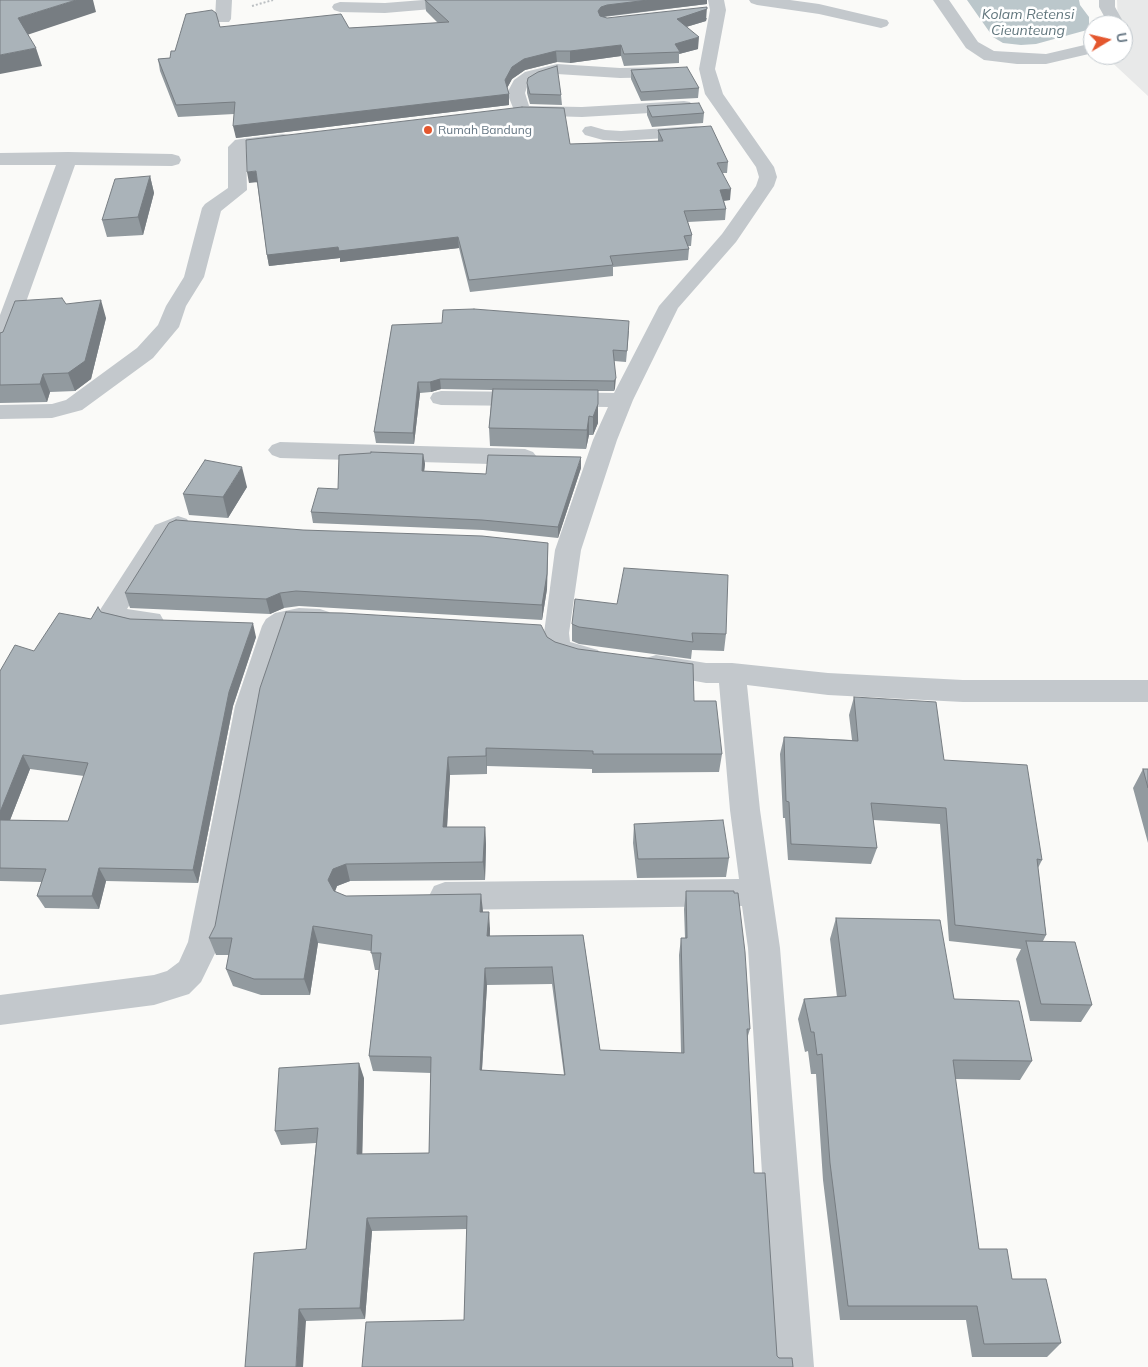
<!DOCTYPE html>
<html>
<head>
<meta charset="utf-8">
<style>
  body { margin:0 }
  #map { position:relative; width:1148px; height:1367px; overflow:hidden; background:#fafaf8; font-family:Mulish,sans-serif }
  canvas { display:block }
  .north { position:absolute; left:1083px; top:15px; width:50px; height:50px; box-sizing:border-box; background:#fff; border:1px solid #c1c8cd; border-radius:50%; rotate:81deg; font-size:14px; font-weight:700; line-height:20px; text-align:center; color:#657683 }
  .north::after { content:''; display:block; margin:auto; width:18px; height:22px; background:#e4572e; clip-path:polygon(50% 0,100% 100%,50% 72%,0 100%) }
</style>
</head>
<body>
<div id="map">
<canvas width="1148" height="1367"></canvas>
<div class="north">U</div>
</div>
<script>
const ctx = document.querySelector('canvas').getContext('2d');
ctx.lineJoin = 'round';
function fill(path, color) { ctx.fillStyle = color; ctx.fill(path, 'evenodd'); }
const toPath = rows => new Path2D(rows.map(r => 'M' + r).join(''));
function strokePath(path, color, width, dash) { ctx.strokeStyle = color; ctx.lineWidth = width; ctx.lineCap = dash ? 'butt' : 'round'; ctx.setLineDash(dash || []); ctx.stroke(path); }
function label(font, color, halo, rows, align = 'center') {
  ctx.font = font + ' Mulish,sans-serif'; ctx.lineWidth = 5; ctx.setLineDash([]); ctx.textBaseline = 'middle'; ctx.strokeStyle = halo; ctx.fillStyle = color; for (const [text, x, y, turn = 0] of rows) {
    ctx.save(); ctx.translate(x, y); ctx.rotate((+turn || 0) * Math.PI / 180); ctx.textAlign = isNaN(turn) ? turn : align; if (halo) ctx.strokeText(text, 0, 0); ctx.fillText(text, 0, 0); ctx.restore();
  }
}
fill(toPath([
  [1117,0,1148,0,1148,96,1104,55,1123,55,1123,25,1118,25]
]), '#e8e9e9');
fill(toPath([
  [967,0,1079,0,1080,5,1089,17,1089,24,1087,30,1036,44,1021,45,1003,43,993,37]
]), '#bbc7cb');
strokePath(toPath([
  [252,6,273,0]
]), '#bbbfc2', 2, [2, 2]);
fill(toPath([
  [216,0,232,0,231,19,229,22,217,22,215,19,216,0],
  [423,0,487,0,485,3,479,5,385,13,340,12,334,10,332,7,334,4,340,2,385,3,423,0],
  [708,0,724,0,726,10,715,69,723,94,774,167,777,177,774,186,736,242,678,308,633,400,617,440,581,550,569,633,570,642,598,650,602,657,598,664,588,667,566,663,549,655,543,641,555,550,593,440,608,407,441,405,433,403,430,398,433,393,441,391,614,393,659,306,722,234,756,186,759,177,756,167,705,94,699,69,710,10,708,0],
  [749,0,790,0,819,4,887,20,889,23,887,26,881,28,819,14,757,5,751,3,749,0],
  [933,0,949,0,978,42,994,51,1046,54,1093,43,1093,53,1046,64,1017,64,984,60,966,48,933,0],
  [1099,0,1115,0,1115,7,1125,25,1123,28,1123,25,1109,25,1099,7,1099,0],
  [557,64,620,68,668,67,674,68,676,72,674,76,668,77,620,78,557,74,537,80,527,87,525,93,529,106,582,107,684,101,690,102,693,106,690,110,684,111,582,117,516,115,507,93,514,80,525,72,557,64],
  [591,126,605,130,621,131,696,126,702,127,705,131,702,135,696,136,621,141,603,140,585,135,582,131,585,127,591,126],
  [283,134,289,135,292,139,289,143,246,149,247,190,221,211,204,277,186,306,179,327,153,358,82,410,52,418,0,419,0,405,52,404,66,400,137,348,158,325,166,306,184,277,202,208,205,204,228,188,228,147,235,140,241,139,283,134],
  [68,152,172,154,179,156,181,160,179,164,172,166,75,165,11,344,8,349,0,351,0,315,56,165,0,165,0,153,68,152],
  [280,442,525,449,533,452,537,457,533,462,525,465,280,458,272,455,268,450,272,445,280,442],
  [178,516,187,519,190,525,187,531,173,537,127,609,160,614,164,621,160,628,151,631,107,624,100,610,155,525,178,516],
  [299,608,320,609,329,612,333,619,329,626,320,629,299,628,287,631,263,706,220,943,201,982,189,994,154,1005,0,1025,0,995,154,975,167,971,179,962,188,942,235,706,262,626,266,619,275,613,299,608],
  [656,655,706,663,732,663,828,673,963,680,1148,680,1148,702,963,702,828,695,747,685,760,810,780,948,814,1367,774,1367,748,948,742,906,445,910,434,906,429,896,434,886,445,882,739,879,730,810,719,683,706,683,646,672,642,665,646,658,656,655]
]), '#c3c8cc');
fill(toPath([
  [425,0,707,0,707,4,604,17,607,18,707,18,706,21,686,27,698,49,679,54,679,63,624,66,621,56,570,63,557,62,525,70,512,79,507,88,509,94,509,105,236,138,234,114,178,117,160,71,158,59,170,58,175,51,220,27,349,28,438,23,426,11],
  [631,70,699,88,698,98,641,101,631,79],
  [527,83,561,95,562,105,530,104,527,93],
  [647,106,704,113,703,123,652,127,647,115],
  [658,130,728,162,727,173,723,173,730,200,724,201,726,209,725,220,688,222,692,235,691,246,688,246,689,249,688,260,613,267,613,276,470,292,459,248,340,262,340,258,269,266,267,255,257,182,249,183,570,144,658,141],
  [150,176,154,193,143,235,107,237,102,220],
  [66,304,106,318,91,379,75,391,50,392,47,402,0,403,0,333],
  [392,325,629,331,626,362,614,361,615,388,614,391,598,391,598,423,593,435,589,435,586,449,490,446,489,428,492,390,441,389,431,392,420,393,414,444,376,443,374,432],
  [423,454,425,464,424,471,486,474,581,468,558,538,483,530,313,523,311,512,338,489],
  [247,487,228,518,189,515,183,494],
  [303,530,548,543,547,589,542,620,299,606,284,608,270,614,130,608,125,593],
  [101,612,130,619,256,637,233,706,198,883,106,881,99,909,45,908,37,896,42,882,0,881,0,671,91,619],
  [30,769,84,776,68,821,10,820],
  [572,624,726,634,724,651,692,650,691,659,579,644,572,641],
  [547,637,555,642,694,701,722,754,719,772,592,773,592,769,487,766,487,774,450,775,447,827,485,827,486,845,485,880,350,881,337,886,335,892,346,896,483,912,490,929,490,936,583,935,600,1050,681,1053,679,955,681,938,685,938,684,909,686,891,750,1029,747,1039,754,1173,777,1356,793,1367,464,1320,467,1229,372,1231,365,1319,306,1321,245,1367,306,1249,316,1143,281,1145,275,1131,364,1078,362,1154,429,1153,431,1073,373,1071,369,1056,379,970,375,970,371,951,318,943,310,995,261,995,233,986,226,969,229,955,216,955,209,938],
  [552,984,564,1075,482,1070,487,985],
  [854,697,944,760,1042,860,1038,868,1046,935,1043,941,1092,1005,1081,1022,1030,1021,1016,959,1021,949,949,941,940,824,873,820,877,848,871,864,788,860,785,818,783,818,780,754,784,737,852,740,849,715],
  [1143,769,1148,769,1148,843,1133,788],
  [634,824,729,858,726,877,637,878,633,843],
  [836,918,954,999,1032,1061,1020,1080,955,1079,979,1249,1012,1279,1061,1343,1047,1357,972,1357,966,1320,840,1320,823,1180,816,1074,811,1074,808,1051,805,1052,798,1019,804,999,837,997,830,939]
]), '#929a9f');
fill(toPath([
  [76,0,93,0,96,12,24,36,18,18],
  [648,0,707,0,707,4,607,16,600,18,598,11,601,7,607,5],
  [707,7,706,21,676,30,677,19],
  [699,37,698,49,679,54,680,52,675,44],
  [621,45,621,56,570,63,570,51],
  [36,48,42,66,0,74,0,55],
  [556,51,557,62,525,70,512,79,505,92,505,80,512,67,524,59],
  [509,94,509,105,236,138,233,126],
  [256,171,258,182,249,183,247,172],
  [150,176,154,193,143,235,138,217],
  [731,189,730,200,719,201,720,190],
  [458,237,459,248,340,262,340,258,269,266,267,255,338,247],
  [101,300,106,318,91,379,75,391,68,373],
  [43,374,50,392,47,402,40,384],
  [616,378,615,388,614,391,614,381],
  [440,379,441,389,431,392,430,382],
  [418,382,420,393,414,444,413,433],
  [598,404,598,423,593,435,593,417],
  [589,416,589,435,586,449,587,430],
  [423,454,425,464,423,481,422,471],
  [581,457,581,468,558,538,558,527],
  [242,467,247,487,228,518,223,497],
  [548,543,547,589,542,620,542,605],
  [280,593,284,608,270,614,266,599],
  [253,623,256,637,233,706,198,883,193,870,229,692],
  [486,748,487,766,487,774,486,756],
  [23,755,30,769,5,833,0,825,0,812],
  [448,757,450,775,446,845,443,827],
  [485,827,486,845,485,880,483,862],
  [346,864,350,881,337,886,332,898,328,880,333,869],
  [99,868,106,881,99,909,92,896],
  [481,894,483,911,482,929,480,912],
  [489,912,490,929,489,953,487,936],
  [313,926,318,943,310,995,304,979],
  [485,968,487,985,481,1085,480,1070],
  [359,1063,364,1078,362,1168,357,1154],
  [367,1218,372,1231,365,1319,360,1308],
  [299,1309,306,1321,303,1367,296,1367]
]), '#777d82');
const building = toPath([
  [0,0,76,0,18,18,36,48,0,55,0,0],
  [425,0,648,0,607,5,601,7,598,11,600,16,607,18,707,7,707,9,677,19,699,37,675,44,680,52,624,54,621,45,570,51,556,51,524,59,512,67,505,80,509,94,233,126,235,102,176,105,158,59,170,58,171,51,175,51,186,14,212,10,216,13,220,27,341,14,349,28,449,22,425,0],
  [557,66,561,95,530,94,527,83,528,78,538,72,557,66],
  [687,67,699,88,641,92,631,70,687,67],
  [699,103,704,113,652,117,647,106,699,103],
  [522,107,564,108,570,144,663,141,658,130,711,126,728,162,717,163,731,189,720,190,726,209,684,211,692,235,684,236,689,249,610,256,613,265,469,280,458,237,339,251,338,247,267,255,256,171,247,172,246,140,522,107],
  [150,176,138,217,102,220,115,179,150,176],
  [62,298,66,304,101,300,85,361,68,373,43,374,40,384,0,385,0,333,3,332,15,301,62,298],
  [474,309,629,321,627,351,613,350,616,378,614,381,440,379,430,382,418,382,413,433,374,432,392,325,442,323,443,310,474,309],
  [493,389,598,390,598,404,593,417,589,416,587,430,489,428,493,389],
  [371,452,423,454,422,471,486,474,488,455,581,457,558,527,482,520,311,512,318,488,338,489,339,455,371,453,371,452],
  [205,460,242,467,223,497,183,494,205,460],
  [176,520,303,530,482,536,548,543,547,574,542,605,296,591,280,593,266,599,125,593,169,523,176,520],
  [624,568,728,575,726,634,692,633,693,642,579,627,572,624,575,599,617,604,624,568],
  [98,607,101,612,130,619,253,623,229,692,193,870,99,868,92,896,37,896,46,869,0,868,0,820,68,821,88,763,23,755,0,812,0,671,15,645,34,651,59,613,91,619,98,607],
  [286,612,342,613,541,625,547,637,555,642,578,649,693,664,694,701,716,701,722,754,593,754,593,751,486,748,486,756,448,757,443,827,485,827,483,862,346,864,333,869,328,880,334,891,346,896,481,894,480,912,489,912,487,936,583,935,600,1050,684,1053,681,938,687,938,686,891,734,891,734,893,738,893,745,952,750,1029,747,1029,754,1173,765,1173,777,1356,779,1358,792,1358,793,1367,362,1367,366,1322,464,1320,467,1216,367,1218,360,1308,299,1309,296,1367,245,1367,254,1253,306,1249,318,1128,275,1131,279,1068,359,1063,357,1154,429,1153,431,1057,369,1056,381,953,371,953,372,935,313,926,304,979,254,979,226,969,232,938,209,938,215,926,260,688,286,612],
  [552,967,565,1075,480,1070,485,968,552,967],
  [854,697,936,702,944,760,1027,765,1042,860,1037,859,1046,935,955,925,946,808,871,803,877,848,791,844,789,802,786,801,784,737,858,741,854,697],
  [1143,769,1148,769,1148,788,1143,769],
  [723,820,729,858,638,859,634,824,723,820],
  [836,918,940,920,954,999,1019,1001,1032,1061,953,1060,979,1249,1007,1249,1012,1279,1046,1279,1061,1343,984,1344,977,1306,848,1306,830,1163,822,1054,817,1055,814,1032,811,1032,804,999,846,996,836,918],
  [1026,941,1075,942,1092,1005,1041,1004,1026,941]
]);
fill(building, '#aab3b9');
strokePath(building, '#777d82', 1);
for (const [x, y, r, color] of [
  [428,130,5,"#e4572e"]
]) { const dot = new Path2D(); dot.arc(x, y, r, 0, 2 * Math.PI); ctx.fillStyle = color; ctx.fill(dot); strokePath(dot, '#fff', 2); }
label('12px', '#657683', '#fff', [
  ["Rumah Bandung",438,130]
], 'left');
label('italic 14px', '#60757c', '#fff', [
  ["Kolam Retensi",1028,15],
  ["Cieunteung",1028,31]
]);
</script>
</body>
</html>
